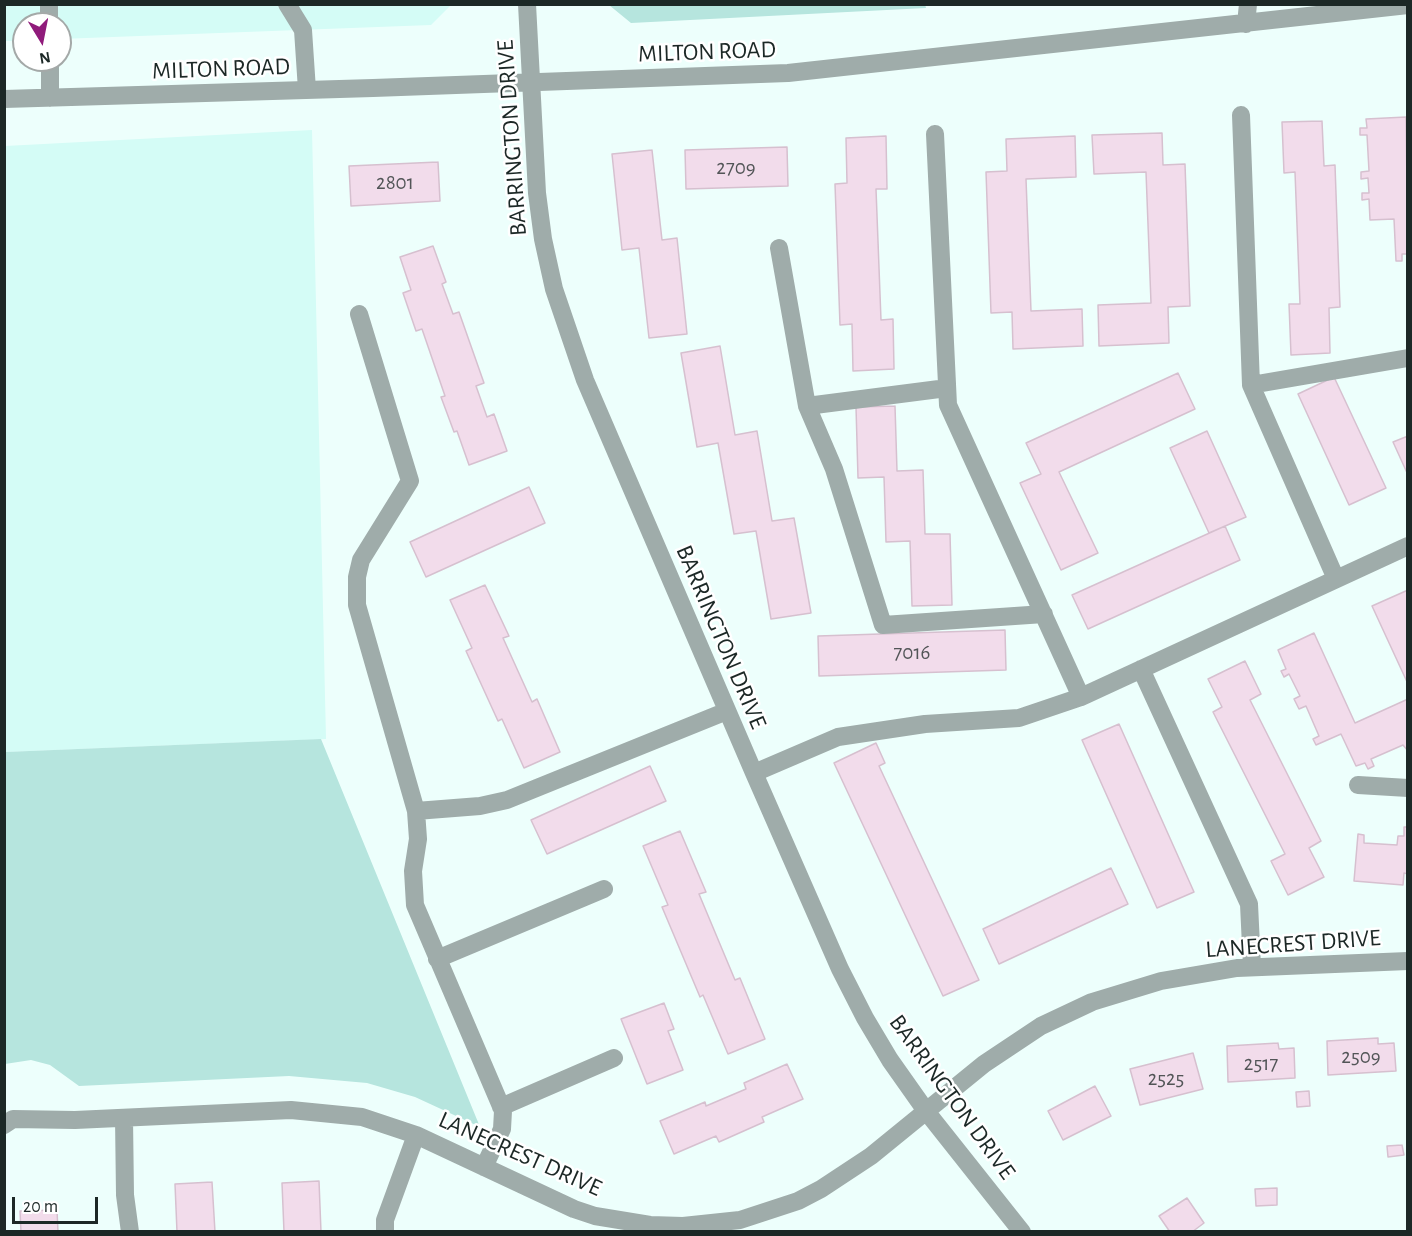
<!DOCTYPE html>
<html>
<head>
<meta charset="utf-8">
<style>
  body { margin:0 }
  #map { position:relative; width:1412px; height:1236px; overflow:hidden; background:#edfffc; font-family:"Alegreya Sans",sans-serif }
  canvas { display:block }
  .frame { position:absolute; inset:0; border:6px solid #1c2826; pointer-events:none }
  .north { position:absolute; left:12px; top:12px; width:60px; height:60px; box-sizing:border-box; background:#fff; border:2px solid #a4a9a8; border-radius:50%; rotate:170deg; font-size:16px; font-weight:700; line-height:24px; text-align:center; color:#1c2826 }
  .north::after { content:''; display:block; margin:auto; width:21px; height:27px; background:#901b7b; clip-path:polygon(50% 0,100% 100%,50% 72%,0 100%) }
  .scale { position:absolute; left:12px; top:1197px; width:86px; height:27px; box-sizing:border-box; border:3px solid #1c2826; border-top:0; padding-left:8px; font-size:18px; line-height:21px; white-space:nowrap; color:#1c2826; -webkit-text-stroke:4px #fff; paint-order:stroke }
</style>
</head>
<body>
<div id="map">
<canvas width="1412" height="1236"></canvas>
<div class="frame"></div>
<div class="north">N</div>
<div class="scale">20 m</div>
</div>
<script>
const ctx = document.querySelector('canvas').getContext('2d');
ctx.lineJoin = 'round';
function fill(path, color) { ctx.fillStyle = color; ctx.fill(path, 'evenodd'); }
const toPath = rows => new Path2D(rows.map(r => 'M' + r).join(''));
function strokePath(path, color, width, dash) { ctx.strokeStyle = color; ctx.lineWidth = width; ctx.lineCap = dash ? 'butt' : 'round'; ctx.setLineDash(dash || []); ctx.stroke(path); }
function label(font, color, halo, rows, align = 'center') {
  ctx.font = font + ' "Alegreya Sans",sans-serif'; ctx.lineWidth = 5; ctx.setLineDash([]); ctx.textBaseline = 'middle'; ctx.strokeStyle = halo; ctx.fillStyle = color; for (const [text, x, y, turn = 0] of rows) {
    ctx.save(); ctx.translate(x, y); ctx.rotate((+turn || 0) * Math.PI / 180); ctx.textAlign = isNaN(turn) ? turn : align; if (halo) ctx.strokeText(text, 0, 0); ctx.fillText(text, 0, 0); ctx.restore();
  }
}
fill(toPath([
  [4,5,451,5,431,25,60,39,60,24,24,24,24,41,5,41],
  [312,130,326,739,5,752,5,146]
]), '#d4fcf6');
fill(toPath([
  [925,4,926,8,631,23,609,5],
  [321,739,480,1127,415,1097,367,1083,289,1076,79,1086,50,1065,31,1060,5,1064,5,752]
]), '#b6e5de');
const building = toPath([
  [1406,117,1408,254,1402,254,1402,261,1396,261,1394,219,1370,220,1369,199,1362,200,1362,193,1369,193,1368,178,1361,179,1361,172,1369,171,1367,135,1360,135,1360,128,1367,128,1366,119,1406,117],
  [1322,121,1324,166,1335,165,1340,307,1329,308,1330,353,1291,355,1289,304,1300,304,1295,172,1284,173,1282,122,1322,121],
  [1162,133,1163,165,1185,164,1190,306,1168,307,1169,343,1099,346,1098,305,1151,303,1146,172,1094,174,1092,135,1162,133],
  [886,136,887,189,876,189,881,320,893,319,894,369,853,371,852,324,840,325,835,184,847,183,846,138,886,136],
  [1075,136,1076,177,1026,179,1031,311,1082,309,1083,346,1013,349,1012,312,991,313,986,172,1007,171,1006,139,1075,136],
  [787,147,788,186,686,189,685,150,787,147],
  [652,150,662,240,677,238,687,334,649,338,639,248,622,250,612,154,652,150],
  [438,162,440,201,351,206,349,166,438,162],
  [433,246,446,282,442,284,453,314,459,312,484,383,476,386,487,417,494,414,507,451,469,465,457,431,454,432,441,397,445,396,422,329,416,331,403,293,411,290,400,257,433,246],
  [720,346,735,435,757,431,772,521,794,518,811,613,771,619,756,531,734,534,718,443,697,447,681,353,720,346],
  [1178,373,1195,409,1059,472,1098,553,1061,570,1020,483,1041,474,1026,443,1178,373],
  [1334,377,1386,488,1349,505,1298,394,1334,377],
  [895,406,897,471,923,470,925,534,950,534,952,605,912,606,910,541,886,542,884,477,858,478,856,407,895,406],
  [1207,431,1246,517,1209,533,1170,448,1207,431],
  [1408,436,1408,475,1393,442,1408,436],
  [529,487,545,523,426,577,410,542,529,487],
  [1225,526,1240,560,1088,629,1072,595,1225,526],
  [485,585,509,636,503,638,532,702,537,699,560,752,524,768,502,719,498,721,466,651,472,648,450,600,485,585],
  [1408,590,1408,684,1372,606,1408,590],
  [1005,630,1006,670,819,676,818,636,1005,630],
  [1314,633,1355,723,1408,699,1408,751,1403,745,1371,759,1374,766,1368,769,1365,763,1356,766,1341,734,1316,745,1313,739,1319,736,1306,706,1299,709,1294,699,1300,696,1289,674,1284,677,1281,671,1286,669,1278,650,1314,633],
  [1245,661,1261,694,1250,700,1321,841,1309,848,1324,877,1288,895,1271,861,1285,854,1213,712,1222,707,1208,679,1245,661],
  [1119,724,1194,892,1157,908,1082,740,1119,724],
  [876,743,885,763,879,766,979,980,943,996,834,763,876,743],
  [650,766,666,801,547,854,531,820,650,766],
  [1404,827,1408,827,1408,874,1404,873,1403,885,1354,881,1358,834,1364,835,1364,843,1397,845,1398,836,1404,836,1404,827],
  [680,831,706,892,699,894,735,980,740,978,765,1039,728,1054,703,995,700,997,662,907,668,905,643,846,680,831],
  [1111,868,1128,904,999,964,983,929,1111,868],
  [664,1003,674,1029,668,1031,683,1070,647,1084,621,1019,664,1003],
  [1378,1038,1378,1044,1394,1043,1396,1071,1328,1075,1327,1041,1378,1038],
  [1278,1043,1279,1049,1294,1048,1295,1078,1228,1082,1227,1046,1278,1043],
  [1193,1053,1203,1089,1140,1105,1130,1069,1193,1053],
  [787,1064,803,1099,762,1117,764,1122,719,1142,716,1136,674,1154,660,1121,705,1102,706,1106,746,1089,744,1083,787,1064],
  [1095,1086,1111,1116,1063,1140,1048,1111,1095,1086],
  [1309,1091,1310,1106,1297,1107,1296,1092,1309,1091],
  [1402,1145,1404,1155,1388,1157,1387,1146,1402,1145],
  [319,1181,321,1232,284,1232,282,1183,319,1181],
  [212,1182,215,1232,177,1232,175,1184,212,1182],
  [1277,1188,1277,1205,1256,1206,1255,1189,1277,1188],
  [1187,1198,1204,1223,1192,1232,1170,1232,1159,1216,1187,1198],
  [57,1210,58,1232,21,1232,20,1211,57,1210]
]);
fill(building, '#f2dceb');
strokePath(building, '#d6c0cf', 1.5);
strokePath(toPath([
  [49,4,49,24],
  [287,4,303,30,307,90],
  [527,4,537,193,543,239,554,289,585,380,754,773,840,969,865,1018,890,1060,926,1111,1022,1232],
  [1246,24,1248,4],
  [50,60,50,98],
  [4,99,373,88,788,73,1408,5],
  [1241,115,1251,385,1336,579],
  [779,248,807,406],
  [359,314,410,481,361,560,357,577,357,605,416,811,418,839,413,871,415,905,503,1111,502,1129,484,1167],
  [1251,385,1408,358],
  [947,388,807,406,834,469,883,625,1044,614],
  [1141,669,1249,904,1252,967],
  [1081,697,1408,546],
  [754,773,838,737,925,724,1019,718,1081,697,948,405,935,134],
  [1358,785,1408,788],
  [416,811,480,806,507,800,727,711],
  [437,959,604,889],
  [501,1107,614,1058],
  [124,1118,125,1195,130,1232],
  [4,1125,13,1119,75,1120,291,1110,362,1117,416,1135,574,1209,595,1216,650,1225,683,1226,740,1220,798,1201,821,1189,871,1156,984,1064,1041,1026,1092,1002,1161,981,1237,968,1408,961],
  [385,1232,385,1220,416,1135]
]), '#9facaa', 18);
label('21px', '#525557', null, [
  ["2709",736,168],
  ["2801",395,183],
  ["7016",912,653],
  ["2509",1361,1057],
  ["2517",1261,1064],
  ["2525",1166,1079]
]);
label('24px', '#1c2826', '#fff', [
  ["MILTON ROAD",707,52,-2],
  ["MILTON ROAD",221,69,-2],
  ["BARRINGTON DRIVE",512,138,-94],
  ["BARRINGTON DRIVE",721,637,67],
  ["LANECREST DRIVE",1293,944,-4],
  ["BARRINGTON DRIVE",952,1097,54],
  ["LANECREST DRIVE",520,1154,24]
]);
</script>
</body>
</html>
